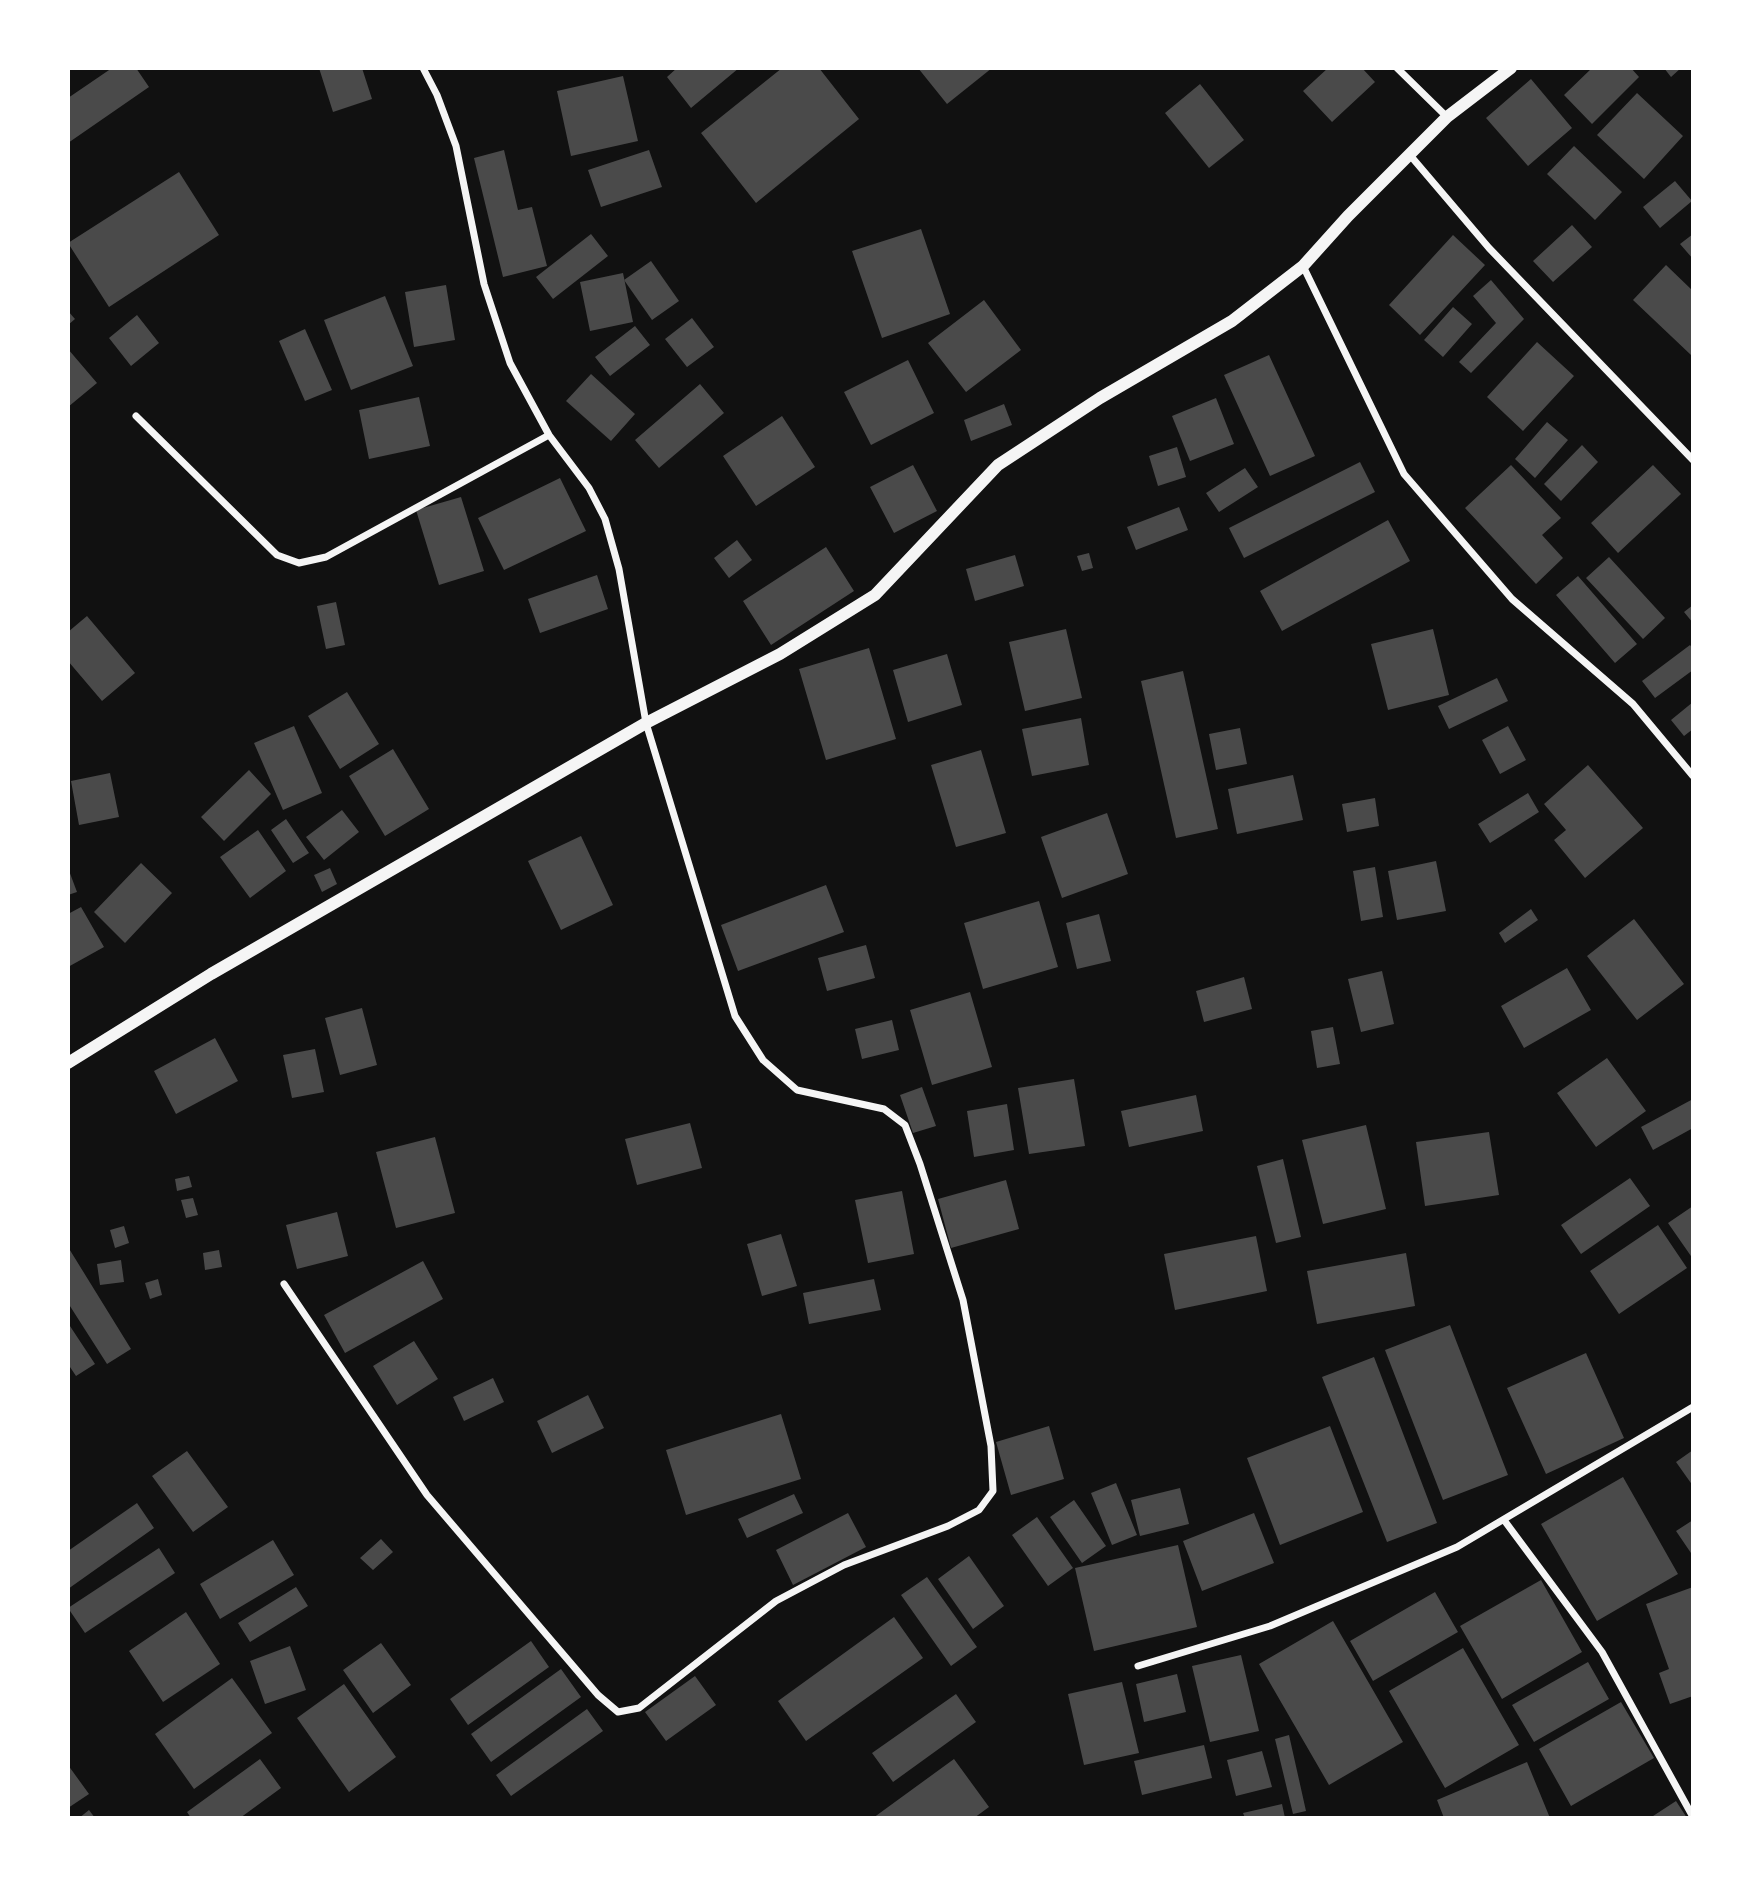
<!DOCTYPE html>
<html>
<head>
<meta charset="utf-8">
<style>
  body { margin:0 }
  #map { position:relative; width:1761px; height:1886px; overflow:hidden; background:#111; font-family:Montserrat,sans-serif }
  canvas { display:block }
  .frame { position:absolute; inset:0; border:70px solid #fff; pointer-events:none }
</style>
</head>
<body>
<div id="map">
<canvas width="1761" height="1886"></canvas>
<div class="frame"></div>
</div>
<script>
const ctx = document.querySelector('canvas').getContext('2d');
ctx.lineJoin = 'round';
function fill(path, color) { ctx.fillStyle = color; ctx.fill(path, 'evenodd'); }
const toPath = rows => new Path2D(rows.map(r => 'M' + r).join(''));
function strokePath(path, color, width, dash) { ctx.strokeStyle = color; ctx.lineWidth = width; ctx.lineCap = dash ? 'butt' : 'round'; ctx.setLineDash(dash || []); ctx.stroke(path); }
fill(toPath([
  [112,68,136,68,149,87,68,143,68,98],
  [319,68,362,68,372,99,333,112],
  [677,68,739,68,691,108,667,77],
  [782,68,819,68,859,119,756,203,701,133],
  [918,68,992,68,947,104],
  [1328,68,1362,68,1375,82,1332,122,1303,91],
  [1592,68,1631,68,1639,77,1592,124,1564,95],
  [1664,68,1681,68,1671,77],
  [623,76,638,141,571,156,557,91],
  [1531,79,1572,128,1528,166,1486,118],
  [1200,84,1244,140,1209,168,1165,113],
  [1637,93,1683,136,1644,179,1597,135],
  [1574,146,1622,192,1595,220,1547,174],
  [504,150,518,210,532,207,547,266,503,277,474,158],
  [649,150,662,187,601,207,588,170],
  [179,172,219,235,109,307,68,243],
  [1675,181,1692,201,1660,228,1643,207],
  [1572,225,1592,247,1553,282,1533,261],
  [921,229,950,314,882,338,852,251],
  [591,234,608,256,553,299,536,277],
  [1693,234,1693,259,1680,244],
  [1453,235,1485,265,1420,335,1389,305],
  [651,261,679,301,652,320,624,280],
  [1666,265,1693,291,1691,355,1633,300],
  [623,273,633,322,590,331,580,282],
  [1491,280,1524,319,1471,373,1459,362,1496,323,1473,296],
  [446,285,455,340,414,347,405,292],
  [385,296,413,366,351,390,324,320],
  [984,300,1021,350,966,392,928,343],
  [1453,307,1472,324,1443,357,1424,340],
  [68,311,75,319,68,325],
  [137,315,159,343,131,366,109,338],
  [692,318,714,347,687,367,665,339],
  [635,326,650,345,610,376,595,357],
  [305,329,332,390,305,401,279,341],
  [1537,342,1574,376,1523,431,1487,397],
  [68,349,97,383,68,407],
  [1269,355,1315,456,1270,476,1224,375],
  [908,360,934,413,871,445,844,392],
  [591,374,635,414,611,441,566,401],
  [700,384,724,413,659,468,635,440],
  [419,397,430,446,369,459,359,410],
  [1216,398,1234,444,1190,461,1172,416],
  [1004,404,1012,425,971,441,964,420],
  [782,416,815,467,756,506,723,456],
  [1547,422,1568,440,1535,478,1515,459],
  [1582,445,1598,462,1561,501,1544,484],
  [1177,447,1186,477,1158,486,1149,456],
  [1360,462,1375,492,1244,558,1229,528],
  [913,465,937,511,894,533,870,487],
  [1511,465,1561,518,1542,535,1563,558,1536,584,1465,508],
  [1653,465,1681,494,1618,553,1591,523],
  [1245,468,1258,487,1219,512,1206,493],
  [560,478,586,531,504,570,478,518],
  [461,497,484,571,439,585,416,510],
  [1179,507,1188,530,1136,550,1127,527],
  [1388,520,1410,561,1282,631,1260,591],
  [737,540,752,560,729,578,714,558],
  [826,547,854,591,771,645,743,601],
  [1089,553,1093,568,1082,571,1077,556],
  [1015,555,1024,586,975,601,966,569],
  [1609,557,1665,618,1643,639,1586,578],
  [597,575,608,609,540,633,528,599],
  [1578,576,1637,644,1615,663,1556,595],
  [336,602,345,645,326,649,317,606],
  [1693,605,1693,623,1684,612],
  [87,616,135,673,102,701,68,661,68,632],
  [1066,629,1082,698,1025,711,1009,642],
  [1433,629,1449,695,1388,710,1371,644],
  [1690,645,1693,649,1693,670,1655,698,1642,681],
  [869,648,896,739,826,760,799,669],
  [947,654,962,705,908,722,893,670],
  [1183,671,1218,829,1176,838,1141,681],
  [1497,678,1508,701,1449,729,1438,706],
  [347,692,379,744,340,769,308,716],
  [1693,702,1693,729,1684,736,1671,720],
  [1081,718,1089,765,1032,776,1022,729],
  [294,726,322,793,283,810,254,743],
  [1508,726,1526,760,1500,774,1482,740],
  [1240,728,1247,764,1216,770,1209,734],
  [393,749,429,809,385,836,349,776],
  [981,750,1006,833,956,847,931,765],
  [1588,765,1643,828,1585,878,1554,840,1566,830,1544,804],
  [249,770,271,794,224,841,201,817],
  [110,773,119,817,79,825,71,781],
  [1293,775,1303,820,1237,834,1228,789],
  [1528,793,1539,812,1490,843,1478,824],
  [1375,798,1379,826,1347,832,1342,804],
  [342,810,359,832,324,860,306,837],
  [1107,813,1128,874,1062,898,1041,837],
  [286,819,309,853,293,863,271,830],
  [258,830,286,871,250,898,220,857],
  [581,836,613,905,561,930,528,861],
  [1436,861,1446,911,1397,920,1388,871],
  [141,863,172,893,125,943,94,912],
  [1375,867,1383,917,1361,921,1353,871],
  [68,868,77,892,68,895],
  [330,868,337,884,322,892,314,875],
  [826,885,844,932,738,971,721,925],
  [1039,901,1058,967,983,989,964,923],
  [81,907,104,947,68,967,68,914],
  [1531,909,1538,920,1505,943,1499,933],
  [1099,914,1111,961,1077,969,1066,923],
  [1634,919,1684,984,1637,1020,1587,956],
  [866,945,875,978,827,991,818,958],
  [1567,968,1591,1010,1524,1048,1501,1006],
  [1382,971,1394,1024,1361,1032,1348,979],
  [1244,977,1252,1009,1204,1022,1196,991],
  [970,992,992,1067,932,1085,910,1010],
  [362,1008,377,1065,340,1075,325,1018],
  [892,1020,899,1050,862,1059,855,1029],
  [1333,1027,1340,1064,1317,1068,1311,1031],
  [215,1038,238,1081,176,1114,154,1071],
  [315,1049,324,1092,292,1098,283,1055],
  [1607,1058,1646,1111,1596,1147,1557,1093],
  [1074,1079,1085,1146,1029,1154,1018,1088],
  [922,1087,936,1126,913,1133,900,1095],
  [1196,1095,1203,1131,1129,1147,1121,1111],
  [1693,1099,1693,1128,1653,1150,1641,1127],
  [1007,1104,1014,1150,974,1157,967,1111],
  [690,1123,702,1168,637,1185,625,1139],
  [1366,1125,1386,1209,1323,1224,1302,1140],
  [1489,1132,1499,1195,1425,1206,1416,1142],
  [435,1137,455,1213,396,1228,376,1152],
  [1283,1159,1301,1237,1276,1243,1257,1166],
  [189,1176,192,1187,177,1191,175,1179],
  [1630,1178,1650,1206,1581,1254,1561,1225],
  [1006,1180,1019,1229,951,1248,938,1199],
  [902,1191,914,1254,868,1263,855,1200],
  [193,1198,198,1215,186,1218,181,1200],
  [1693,1206,1693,1259,1668,1223],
  [337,1212,348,1256,297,1269,286,1225],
  [1658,1225,1687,1268,1619,1314,1590,1271],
  [124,1226,129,1243,115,1248,110,1230],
  [781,1234,797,1286,762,1296,747,1244],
  [1256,1236,1267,1291,1175,1310,1164,1254],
  [68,1247,131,1349,107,1364,68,1303],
  [219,1250,222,1267,205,1270,203,1253],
  [1406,1253,1415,1306,1317,1324,1307,1271],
  [121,1260,124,1282,100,1285,97,1264],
  [423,1261,443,1299,345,1353,324,1315],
  [158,1279,162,1295,150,1299,145,1283],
  [874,1279,881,1310,809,1324,803,1293],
  [68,1323,95,1364,76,1376,68,1364],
  [1450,1325,1508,1475,1443,1500,1385,1350],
  [414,1341,438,1379,397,1405,373,1366],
  [1586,1353,1624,1438,1546,1474,1507,1388],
  [1374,1357,1437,1523,1387,1542,1322,1377],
  [493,1378,504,1402,464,1421,453,1397],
  [588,1395,604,1428,552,1453,537,1421],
  [781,1414,801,1479,686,1515,666,1450],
  [1049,1426,1064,1479,1011,1495,996,1442],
  [1330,1426,1363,1512,1280,1545,1247,1458],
  [1693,1450,1693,1486,1676,1462],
  [187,1451,228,1507,193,1532,152,1476],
  [1623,1477,1678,1574,1597,1621,1541,1524],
  [1116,1483,1137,1535,1112,1545,1091,1493],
  [1180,1488,1189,1524,1140,1536,1131,1500],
  [794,1494,803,1513,747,1538,738,1519],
  [1074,1500,1106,1546,1082,1563,1050,1517],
  [137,1503,154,1528,68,1589,68,1551],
  [848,1513,866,1547,793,1585,776,1550],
  [1254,1513,1274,1563,1202,1591,1183,1541],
  [1037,1517,1073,1568,1048,1586,1012,1535],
  [1693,1520,1693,1556,1676,1531],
  [381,1539,393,1552,373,1570,360,1558],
  [273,1540,294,1575,220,1619,200,1584],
  [1178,1545,1197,1627,1094,1651,1075,1568],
  [159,1548,175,1573,85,1633,68,1608],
  [969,1556,1004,1606,973,1629,938,1579],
  [927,1577,977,1647,951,1666,901,1595],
  [1541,1580,1582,1652,1502,1699,1460,1626],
  [296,1587,308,1606,250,1642,238,1623],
  [1693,1587,1693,1696,1670,1704,1659,1673,1669,1669,1646,1604],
  [1435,1592,1458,1632,1373,1681,1350,1641],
  [186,1612,220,1664,163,1702,129,1651],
  [894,1617,923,1658,806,1741,778,1701],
  [1333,1621,1403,1742,1329,1785,1259,1664],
  [531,1641,549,1667,468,1725,450,1699],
  [381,1643,411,1685,373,1713,343,1670],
  [290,1646,306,1690,265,1704,250,1661],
  [1463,1648,1519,1745,1445,1788,1389,1691],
  [1241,1655,1259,1731,1210,1742,1192,1666],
  [1588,1662,1609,1699,1534,1742,1512,1705],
  [561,1669,581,1697,491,1762,471,1734],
  [1177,1674,1186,1712,1144,1722,1136,1684],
  [695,1676,716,1705,666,1741,645,1712],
  [232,1678,272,1733,194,1789,155,1734],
  [1122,1682,1139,1753,1084,1765,1068,1694],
  [344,1684,396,1757,349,1792,297,1718],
  [956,1694,976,1722,893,1782,872,1753],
  [1621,1702,1654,1758,1571,1806,1539,1749],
  [587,1709,603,1731,511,1796,496,1775],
  [1289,1735,1306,1811,1293,1814,1275,1739],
  [1204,1745,1212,1778,1142,1795,1134,1761],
  [1262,1751,1272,1787,1236,1796,1227,1760],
  [260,1759,281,1788,240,1818,191,1818,187,1812],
  [954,1759,989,1807,974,1818,873,1818],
  [1527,1762,1550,1818,1444,1818,1437,1800],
  [68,1765,89,1794,68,1808],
  [1676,1801,1687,1818,1650,1818],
  [1282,1804,1285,1818,1245,1818,1243,1813],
  [89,1810,95,1818,79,1818]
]), '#4a4a4a');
strokePath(toPath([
  [1397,68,1447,117],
  [1409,154,1489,248,1693,460],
  [1303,266,1404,474,1512,599,1633,704,1693,776],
  [136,416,277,555,299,563,326,557,549,435],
  [284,1284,427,1495,598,1695,618,1712,639,1708,776,1601,844,1565,948,1526,979,1510,993,1491,991,1446,963,1300,920,1164,905,1125,884,1109,797,1090,763,1060,735,1016,646,723,619,569,605,519,589,488,549,435,510,363,484,284,456,146,437,95,423,68],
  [1504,1520,1602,1652,1693,1817],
  [1138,1666,1270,1626,1457,1547,1693,1407]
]), '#f5f5f5', 7);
strokePath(toPath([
  [68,1063,211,974,646,723,780,654,875,595,998,465,1100,398,1232,321,1303,266,1348,216,1447,117,1511,68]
]), '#f5f5f5', 12);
</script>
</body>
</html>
